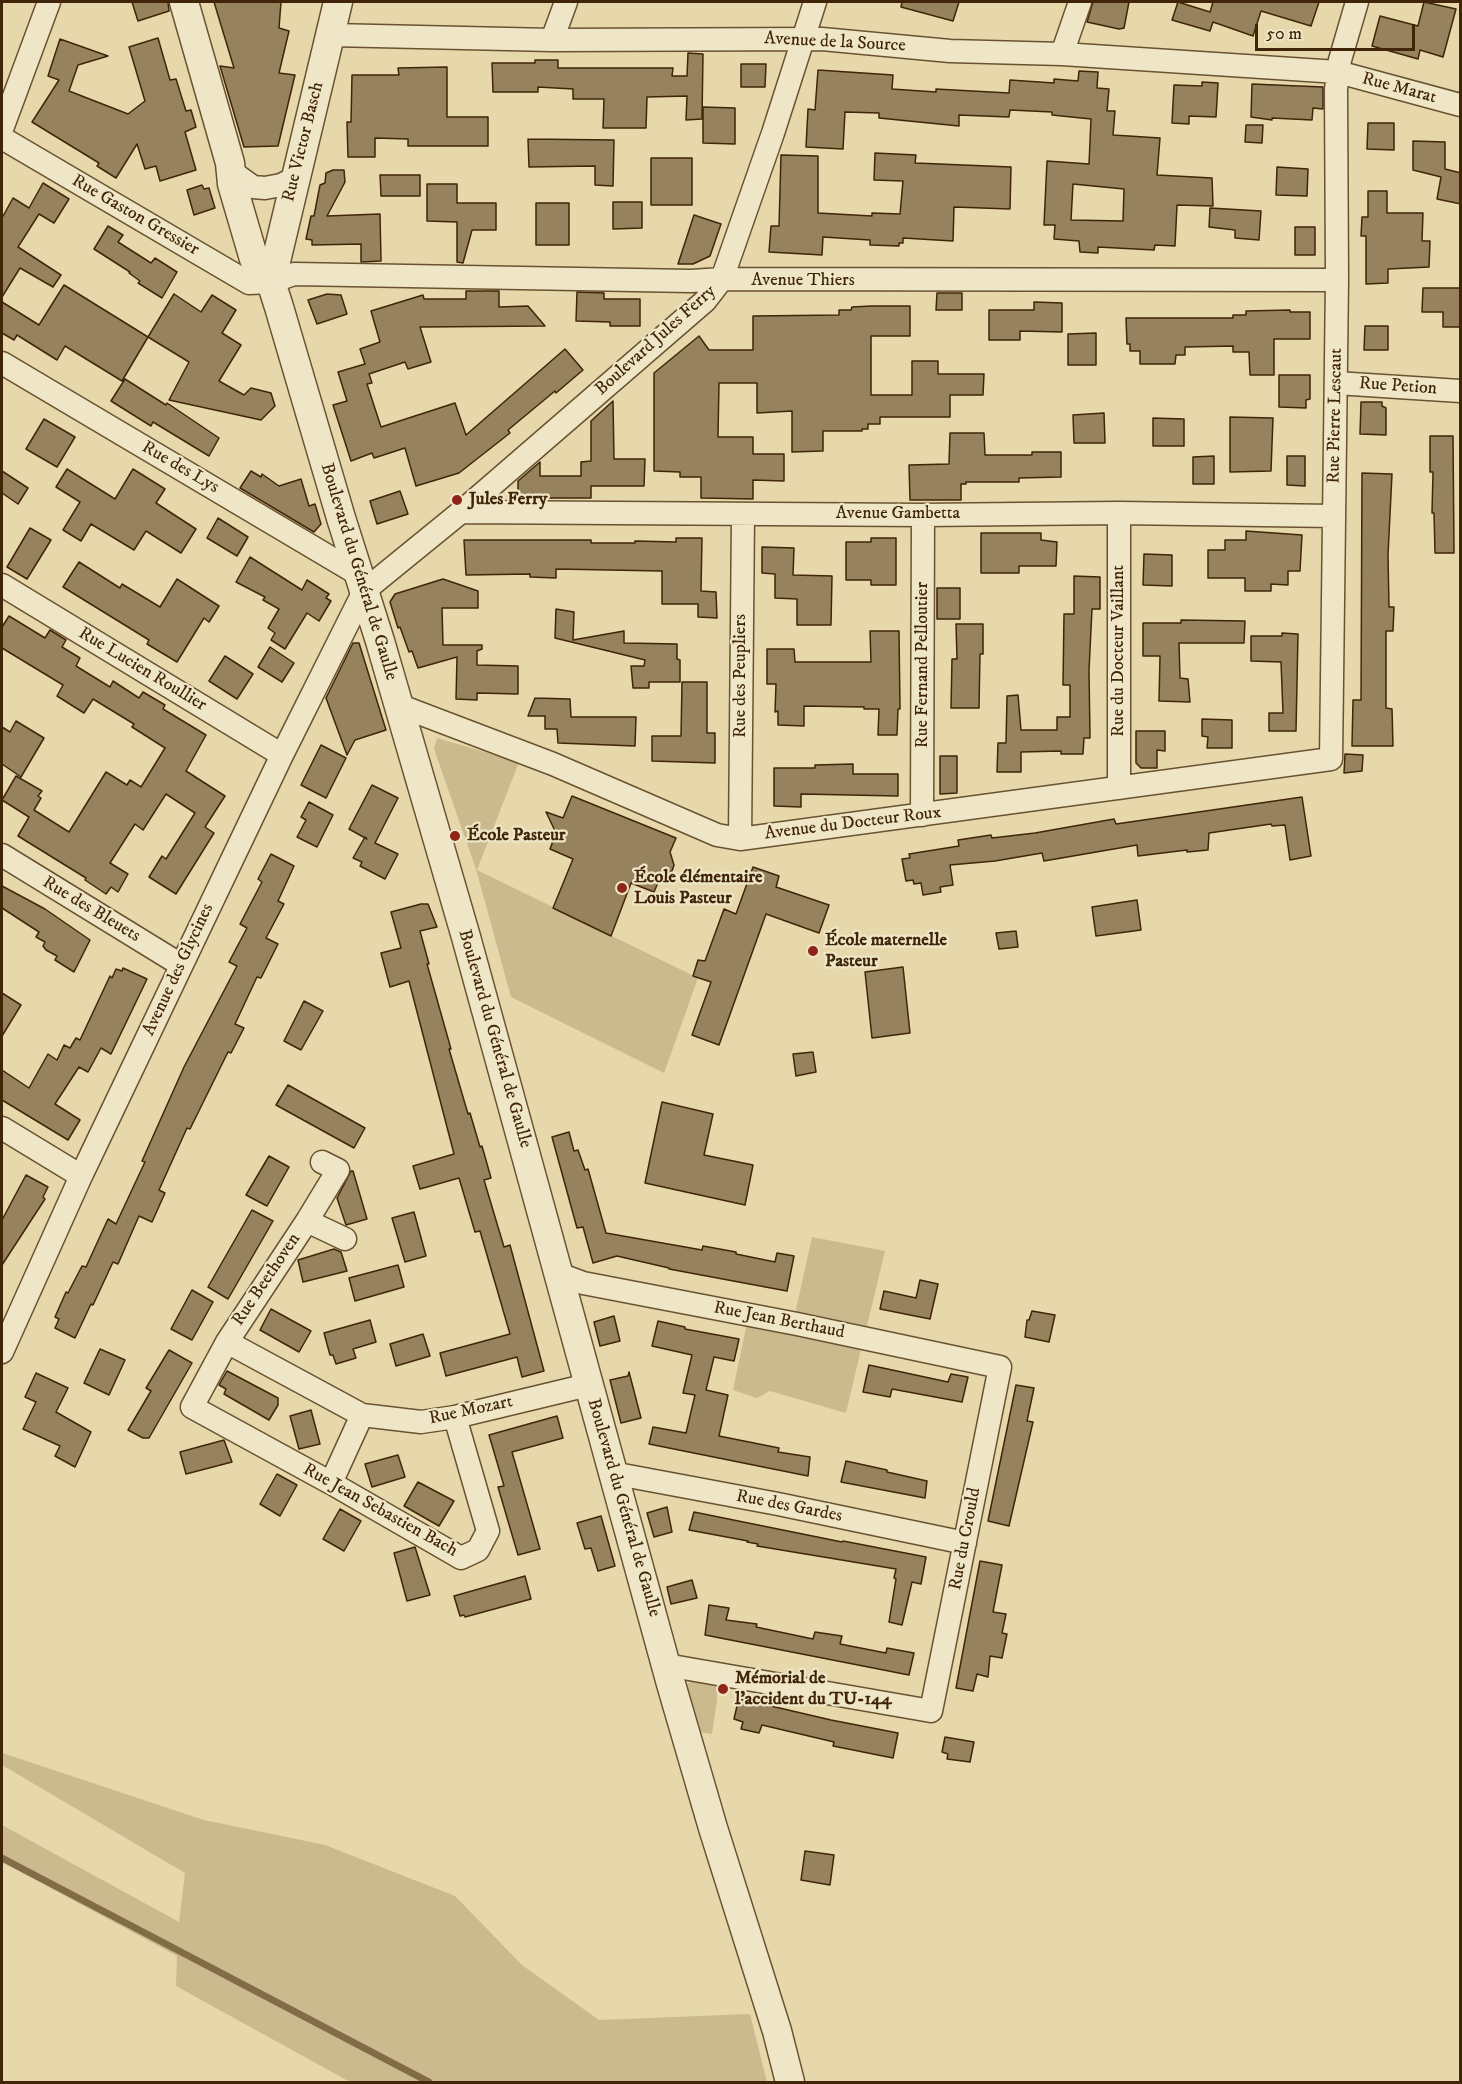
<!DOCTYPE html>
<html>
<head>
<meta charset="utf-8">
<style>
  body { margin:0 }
  #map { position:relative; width:1462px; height:2084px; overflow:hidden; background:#e6d8aa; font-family:"IM FELL DW Pica",serif }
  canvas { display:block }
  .frame { position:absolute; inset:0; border:3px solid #402508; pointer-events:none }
  .scale { position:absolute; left:1255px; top:24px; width:160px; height:27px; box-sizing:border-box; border:3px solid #402508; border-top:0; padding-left:8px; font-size:18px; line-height:21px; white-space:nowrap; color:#402508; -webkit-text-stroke:4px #efe6c8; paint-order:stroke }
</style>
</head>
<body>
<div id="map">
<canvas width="1462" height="2084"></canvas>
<div class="frame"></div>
<div class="scale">50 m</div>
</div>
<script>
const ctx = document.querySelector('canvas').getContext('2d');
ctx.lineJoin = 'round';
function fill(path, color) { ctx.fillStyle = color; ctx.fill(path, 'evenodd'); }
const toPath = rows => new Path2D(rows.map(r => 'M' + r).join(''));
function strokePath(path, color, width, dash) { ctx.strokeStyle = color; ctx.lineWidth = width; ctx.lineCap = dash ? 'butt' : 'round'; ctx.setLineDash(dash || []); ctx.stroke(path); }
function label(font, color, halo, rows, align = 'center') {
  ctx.font = font + ' "IM FELL DW Pica",serif'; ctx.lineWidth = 4.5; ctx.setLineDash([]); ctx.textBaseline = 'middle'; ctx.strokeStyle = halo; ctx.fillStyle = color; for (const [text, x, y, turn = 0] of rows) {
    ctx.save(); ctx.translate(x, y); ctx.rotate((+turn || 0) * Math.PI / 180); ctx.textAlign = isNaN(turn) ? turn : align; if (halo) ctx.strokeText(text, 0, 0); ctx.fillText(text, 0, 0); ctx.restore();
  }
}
fill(toPath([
  [437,738,519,762,477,870,698,978,664,1073,511,997,476,869,434,749],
  [812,1237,885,1251,867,1326,795,1314],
  [747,1323,862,1345,846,1413,770,1391,757,1398,733,1390],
  [695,1678,717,1682,717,1700,712,1734,698,1732,685,1686],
  [2,1753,204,1820,325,1845,455,1896,522,1965,599,2020,750,2014,767,2082,350,2082,176,1986,177,1956,2,1862,2,1825,179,1922,185,1873,2,1765]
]), '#caba8e');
strokePath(toPath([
  [2,1858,429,2082]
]), '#826c48', 7);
const building = toPath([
  [132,2,168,2,169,11,138,21,132,2],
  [214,2,281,2,279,28,289,31,279,73,295,75,278,146,244,147,220,66,234,68,214,2],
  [902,2,959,2,953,21,901,7,902,2],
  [1093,2,1129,2,1124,28,1119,29,1087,22,1093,2],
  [1178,2,1210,12,1213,2,1319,2,1311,26,1261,11,1253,36,1213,22,1210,31,1172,20,1178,2],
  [1424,2,1456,9,1443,57,1420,50,1418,59,1372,46,1380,16,1418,26,1424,2],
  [158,38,170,80,176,79,186,111,191,110,196,127,185,132,196,170,160,181,156,166,145,169,137,144,116,178,97,166,99,163,32,122,59,80,48,76,60,39,108,56,78,65,69,91,128,114,145,101,129,47,158,38],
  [688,53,703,54,702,119,686,120,687,96,647,97,646,128,603,128,604,99,573,99,573,89,538,87,538,92,493,92,492,63,535,63,535,60,558,60,558,68,673,68,672,76,687,76,688,53],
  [741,64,766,64,765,87,741,87,741,64],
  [447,67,447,117,488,117,488,146,408,146,408,139,375,138,375,157,348,157,347,122,351,122,352,75,399,75,398,68,447,67],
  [818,70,893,75,892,89,936,92,936,89,1009,93,1010,80,1054,83,1054,79,1078,81,1079,71,1098,72,1097,88,1109,89,1107,111,1115,111,1113,135,1160,138,1157,175,1212,178,1213,206,1177,205,1175,246,1155,245,1154,250,1098,247,1098,253,1080,252,1079,241,1054,239,1055,225,1044,225,1047,161,1089,164,1091,119,1052,115,1052,112,1010,110,1009,117,959,115,959,126,879,118,879,113,845,112,843,149,806,147,808,109,815,110,818,70],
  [1073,184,1124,189,1123,221,1071,220,1073,184],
  [1202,82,1218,83,1216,117,1189,116,1189,124,1172,123,1174,85,1202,86,1202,82],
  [1252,84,1323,87,1323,109,1313,108,1312,120,1272,118,1272,120,1251,117,1252,84],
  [703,107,735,108,735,144,703,143,703,107],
  [1368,123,1394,123,1394,150,1367,149,1368,123],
  [1246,125,1263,125,1262,143,1245,142,1246,125],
  [528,139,614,140,613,186,595,185,595,166,529,167,528,139],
  [1413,141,1445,142,1445,169,1461,173,1461,204,1437,199,1441,177,1413,170,1413,141],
  [875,153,916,155,915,163,1011,167,1010,209,954,207,953,241,903,238,903,243,899,243,899,246,870,245,870,240,823,237,822,255,769,252,771,226,779,226,781,155,818,156,818,213,872,216,872,213,900,214,903,181,874,180,875,153],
  [651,158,692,158,692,205,651,205,651,158],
  [1277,167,1308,169,1307,196,1276,195,1277,167],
  [333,170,344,170,345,182,327,216,380,214,381,261,361,262,361,244,312,245,312,240,306,239,311,216,314,216,320,185,325,183,326,173,333,170],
  [380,175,420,175,420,196,381,196,380,175],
  [43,183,69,199,54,223,39,214,18,247,61,275,53,287,20,268,2,297,2,218,13,198,29,208,43,183],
  [427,184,457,184,457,203,496,203,496,230,472,230,463,263,457,262,457,222,427,221,427,184],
  [202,185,204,189,209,188,215,208,194,215,187,190,202,185],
  [1368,191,1387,191,1387,213,1423,213,1422,241,1430,241,1429,267,1388,269,1388,283,1366,284,1366,236,1361,236,1362,217,1368,217,1368,191],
  [613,202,642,202,642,228,613,229,613,202],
  [536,203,569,203,569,245,536,245,536,203],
  [1210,208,1261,211,1259,240,1235,238,1235,230,1209,227,1210,208],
  [694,215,721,224,710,256,693,264,678,264,694,215],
  [108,226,123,235,118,242,151,263,155,258,177,272,162,298,138,283,140,281,129,273,130,272,94,249,108,226],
  [1295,227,1315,227,1315,255,1295,255,1295,227],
  [64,285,148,337,122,381,65,346,57,360,17,335,14,340,2,333,2,302,39,325,64,285],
  [1423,288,1461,288,1461,327,1443,327,1443,312,1422,312,1423,288],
  [466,291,499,291,499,307,528,306,545,326,420,327,431,362,408,369,405,362,369,374,372,383,367,384,381,427,455,403,466,435,565,349,583,370,556,393,555,391,508,430,510,433,459,473,416,486,405,448,374,458,372,453,351,461,333,405,347,401,338,372,365,364,360,349,380,342,371,311,423,295,424,299,466,299,466,291],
  [577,292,604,293,604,299,640,299,640,326,610,326,610,322,576,321,577,292],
  [937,293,962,293,962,310,936,310,937,293],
  [174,294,201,312,212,295,236,310,222,333,241,345,219,381,244,395,251,388,271,393,275,406,261,420,169,400,189,362,148,337,174,294],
  [327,294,341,295,347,314,317,324,308,300,327,294],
  [1034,302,1062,303,1062,332,1020,331,1020,340,989,340,989,310,1034,310,1034,302],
  [871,306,910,306,910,336,871,336,871,395,912,395,912,361,938,361,938,374,984,374,983,395,950,395,950,417,880,417,880,424,868,424,868,429,862,429,862,431,823,431,823,451,792,452,792,411,757,413,757,383,719,383,718,437,753,437,753,454,784,454,784,481,753,480,753,499,701,498,701,477,680,477,680,472,654,471,654,373,699,336,709,350,753,350,753,316,839,315,839,310,851,310,852,307,871,306],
  [1290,310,1290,312,1310,312,1310,339,1274,339,1274,375,1250,375,1249,352,1233,352,1233,346,1185,347,1185,355,1176,355,1175,364,1140,364,1140,351,1130,351,1130,344,1127,344,1126,318,1233,318,1233,315,1246,315,1246,311,1290,310],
  [1365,326,1388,326,1388,350,1364,350,1365,326],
  [1096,333,1096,365,1068,365,1068,334,1096,333],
  [1279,375,1310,375,1310,399,1306,400,1306,408,1279,407,1279,375],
  [125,379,166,405,167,403,219,438,209,456,153,422,151,426,111,401,125,379],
  [613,401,614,459,645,459,644,486,591,486,591,498,518,498,518,481,540,462,540,476,581,476,581,462,591,461,591,421,613,401],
  [1361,402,1382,402,1382,406,1386,408,1386,435,1360,434,1361,402],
  [1104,413,1105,443,1074,443,1073,415,1104,413],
  [1230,417,1273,418,1271,471,1230,472,1230,417],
  [1153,418,1184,419,1184,446,1153,446,1153,418],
  [44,419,75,437,57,467,26,449,44,419],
  [950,433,984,433,985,455,1032,455,1032,452,1061,452,1061,477,1019,478,1019,482,966,482,966,484,961,484,961,500,910,500,909,465,949,464,950,433],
  [1430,436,1453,436,1454,553,1435,553,1434,513,1432,513,1433,472,1430,472,1430,436],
  [1214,456,1214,484,1193,484,1193,457,1214,456],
  [1287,456,1305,456,1305,486,1287,485,1287,456],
  [67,469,115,499,133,469,165,489,156,503,196,529,181,553,146,531,134,550,91,524,81,541,63,530,80,502,56,487,67,469],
  [2,471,28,488,18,504,2,493,2,471],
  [251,471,261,477,262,474,279,486,301,479,309,506,315,504,321,524,314,532,240,488,251,471],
  [1362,473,1392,474,1388,555,1389,607,1394,607,1393,631,1386,631,1386,708,1392,709,1393,746,1352,746,1353,700,1361,700,1362,473],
  [400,491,408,514,377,524,370,501,400,491],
  [218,518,248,537,237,556,207,538,218,518],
  [30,528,51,540,27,579,7,567,30,528],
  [1246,531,1302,535,1300,571,1288,571,1288,585,1271,584,1271,591,1245,591,1245,578,1208,578,1208,550,1225,550,1225,540,1246,540,1246,531],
  [981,533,1041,533,1041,540,1057,542,1056,566,1019,566,1019,573,981,573,981,533],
  [676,538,702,538,701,591,716,592,717,618,698,617,698,604,662,604,662,571,556,569,556,578,530,577,530,574,466,575,464,540,591,540,591,543,635,543,635,541,676,542,676,538],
  [871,538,896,538,896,585,871,585,871,580,846,580,846,542,871,542,871,538],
  [762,547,794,548,793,575,832,576,831,625,797,625,797,599,775,598,775,574,762,573,762,547],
  [1144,554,1172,555,1172,586,1143,585,1144,554],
  [250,557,302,590,307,580,329,594,326,598,331,601,319,621,307,613,285,649,271,640,275,633,268,628,279,609,263,600,265,597,236,582,250,557],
  [79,562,120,588,122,584,160,607,177,579,219,606,209,622,204,618,177,662,147,644,149,640,63,587,79,562],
  [1074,576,1100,577,1100,609,1092,609,1089,670,1090,738,1084,738,1083,754,1061,754,1061,751,1021,752,1021,772,997,772,998,743,1006,743,1007,696,1018,695,1021,730,1057,730,1057,717,1070,717,1070,685,1063,685,1064,614,1074,614,1074,576],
  [443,579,478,591,478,608,442,608,443,645,482,645,482,649,477,651,477,665,518,666,518,694,477,693,477,700,456,699,457,657,418,668,412,651,409,652,400,627,398,628,390,602,395,594,443,579],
  [937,588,960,588,960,619,937,619,937,588],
  [556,609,574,612,573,640,624,631,624,643,677,644,677,659,680,660,680,682,649,682,649,688,633,688,631,666,644,666,645,660,555,638,556,609],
  [9,616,45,638,50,630,66,640,62,647,80,658,76,666,110,687,113,681,139,698,143,692,165,705,163,709,206,735,186,771,225,796,205,827,214,833,176,894,149,877,162,856,166,859,195,813,166,794,143,830,135,824,110,863,128,874,118,892,111,887,106,894,85,880,86,878,18,836,29,817,2,800,16,776,42,791,38,796,41,798,34,810,69,832,106,772,127,785,130,780,141,787,165,748,132,727,134,724,93,699,84,713,57,696,63,685,2,648,2,627,9,616],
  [1181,620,1245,621,1244,643,1179,643,1180,678,1188,679,1190,702,1159,701,1160,656,1143,656,1143,623,1181,623,1181,620],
  [956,624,983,624,983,654,980,654,979,708,951,708,952,659,957,659,956,624],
  [870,631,899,631,900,709,898,709,897,735,878,735,879,709,864,709,864,707,804,706,804,726,778,725,778,711,775,712,776,684,767,684,767,649,794,649,795,662,871,662,870,631],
  [1282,633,1298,634,1296,731,1269,731,1269,713,1283,713,1281,662,1251,661,1251,636,1282,636,1282,633],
  [353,643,359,643,386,730,355,740,347,755,326,698,353,643],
  [270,647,294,663,282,682,258,667,270,647],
  [225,656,253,674,237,699,209,681,225,656],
  [682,682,707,682,707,733,715,733,715,763,652,761,652,736,681,736,682,682],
  [535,698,570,699,571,717,636,717,635,746,558,743,557,729,545,729,545,716,528,716,535,698],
  [1202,719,1232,720,1232,748,1207,748,1208,737,1202,736,1202,719],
  [16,721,44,738,21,777,2,764,2,727,10,732,16,721],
  [1136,731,1165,731,1165,751,1157,750,1157,768,1141,768,1136,763,1136,731],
  [321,745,346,758,326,798,301,785,321,745],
  [1345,754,1363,755,1362,771,1344,773,1345,754],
  [940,756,957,756,957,793,940,794,940,756],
  [853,764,853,774,898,774,898,796,801,794,801,807,774,806,774,768,815,768,815,765,853,764],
  [372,785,398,798,375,843,398,854,385,879,360,866,362,862,353,858,365,837,367,839,349,829,372,785],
  [572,796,676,838,670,852,674,865,672,871,660,878,654,892,631,883,611,936,553,908,573,859,550,849,556,833,546,812,563,818,572,796],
  [1302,797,1311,856,1290,860,1285,825,1272,826,1271,824,1209,833,1208,850,1187,852,1187,850,1138,856,1137,845,1044,861,1042,853,995,861,950,865,953,885,940,887,941,892,923,895,921,883,914,884,913,880,906,881,902,859,910,858,909,854,959,846,958,840,991,835,992,838,1035,833,1114,819,1116,824,1302,797],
  [309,802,333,815,317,847,297,837,306,820,301,817,309,802],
  [271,854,294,866,278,901,284,904,266,938,278,944,261,978,257,977,235,1024,244,1028,231,1053,228,1052,190,1129,187,1128,159,1190,165,1193,152,1222,139,1216,118,1264,113,1262,93,1305,91,1304,75,1338,55,1328,59,1319,55,1317,66,1292,68,1293,82,1266,86,1267,108,1219,116,1224,145,1162,142,1161,184,1067,237,966,229,962,247,928,240,924,262,882,258,879,271,854],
  [753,867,779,876,776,887,829,905,819,933,766,914,719,1045,692,1035,711,982,693,976,698,960,705,961,724,909,736,914,753,867],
  [2,886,45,909,90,940,74,972,55,960,57,956,46,950,43,946,45,942,36,937,39,932,2,908,2,886],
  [1137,900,1141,930,1096,936,1092,907,1137,900],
  [421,904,428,904,437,927,420,931,429,964,427,964,451,1049,449,1049,468,1114,470,1113,480,1147,482,1146,491,1178,484,1180,504,1247,510,1245,544,1371,522,1377,517,1357,446,1376,440,1353,510,1334,480,1231,475,1232,459,1178,420,1189,413,1166,454,1154,409,981,390,987,381,953,401,948,391,912,421,904],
  [1016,931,1018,947,999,949,996,933,1016,931],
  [903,967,910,1033,872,1038,865,972,903,967],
  [123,968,147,979,111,1054,101,1048,88,1072,79,1067,55,1104,80,1120,68,1140,2,1100,2,1070,29,1088,48,1054,57,1060,64,1045,70,1048,76,1038,80,1040,110,976,112,978,116,969,122,971,123,968],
  [2,993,21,1005,2,1036,2,993],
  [304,1001,323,1011,301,1050,284,1041,304,1001],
  [813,1052,816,1072,796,1076,793,1054,813,1052],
  [288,1085,365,1128,354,1148,276,1105,288,1085],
  [662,1102,713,1114,704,1155,753,1165,745,1205,645,1183,662,1102],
  [569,1132,574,1151,578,1150,585,1170,588,1169,606,1233,702,1250,703,1246,736,1252,736,1254,775,1262,777,1253,794,1256,787,1291,669,1269,669,1268,617,1256,593,1263,583,1227,577,1228,552,1137,569,1132],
  [269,1156,289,1167,267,1206,246,1195,269,1156],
  [351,1171,353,1171,367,1219,346,1225,337,1198,351,1171],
  [26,1175,48,1187,43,1197,45,1199,2,1265,2,1220,26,1175],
  [252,1210,273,1221,228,1299,208,1287,252,1210],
  [414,1212,426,1256,405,1262,392,1218,414,1212],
  [334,1249,341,1252,347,1271,303,1282,298,1260,334,1249],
  [398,1265,404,1287,355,1301,349,1278,398,1265],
  [920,1280,938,1284,930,1319,880,1309,884,1291,916,1298,920,1280],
  [192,1290,213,1302,192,1340,171,1329,192,1290],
  [271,1309,311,1331,299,1352,260,1330,271,1309],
  [1032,1311,1055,1315,1049,1342,1025,1337,1027,1320,1029,1320,1032,1311],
  [614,1316,620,1341,600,1346,594,1322,614,1316],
  [370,1320,376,1342,353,1349,356,1358,336,1364,333,1355,330,1355,324,1333,370,1320],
  [658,1321,685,1327,685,1329,739,1339,734,1361,714,1357,706,1390,728,1395,719,1436,779,1448,778,1452,810,1457,808,1476,649,1444,653,1427,686,1433,695,1395,683,1393,692,1355,652,1346,658,1321],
  [423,1334,430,1356,396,1366,390,1344,423,1334],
  [100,1349,125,1360,109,1395,84,1383,100,1349],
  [169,1350,192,1363,149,1438,143,1438,128,1430,151,1391,146,1388,169,1350],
  [869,1365,948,1382,951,1374,968,1377,962,1402,892,1389,890,1397,863,1392,869,1365],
  [227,1371,278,1398,278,1405,269,1420,224,1394,226,1389,219,1385,227,1371],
  [629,1372,641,1418,621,1423,610,1380,628,1376,629,1372],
  [36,1373,68,1388,56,1412,91,1432,75,1467,55,1456,60,1446,23,1429,36,1402,25,1397,36,1373],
  [1016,1385,1034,1388,1027,1421,1033,1422,1009,1526,988,1521,1016,1385],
  [311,1410,320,1444,299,1449,290,1416,311,1410],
  [557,1416,563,1438,512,1452,540,1549,518,1555,498,1487,504,1486,489,1435,557,1416],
  [224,1440,232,1462,186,1474,180,1452,224,1440],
  [398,1455,405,1477,372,1487,365,1464,398,1455],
  [846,1461,887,1470,887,1472,927,1481,925,1498,841,1482,846,1461],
  [277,1474,297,1485,280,1516,260,1504,277,1474],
  [418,1482,454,1501,439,1526,404,1506,418,1482],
  [667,1507,672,1532,654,1537,647,1513,667,1507],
  [340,1509,361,1521,344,1551,323,1539,340,1509],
  [694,1512,842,1542,843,1541,926,1557,921,1584,912,1582,902,1625,889,1622,896,1579,894,1578,896,1569,757,1546,758,1544,747,1542,748,1541,689,1530,694,1512],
  [601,1516,615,1566,598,1571,591,1548,585,1549,577,1523,601,1516],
  [415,1547,430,1595,407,1601,394,1553,415,1547],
  [980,1561,1002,1565,993,1612,1006,1614,1002,1633,1007,1634,1002,1658,990,1656,988,1677,977,1674,973,1691,956,1688,980,1561],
  [525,1576,531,1599,465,1617,464,1615,460,1616,454,1596,525,1576],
  [692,1580,697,1598,671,1604,667,1587,692,1580],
  [709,1605,729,1608,726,1620,757,1624,756,1627,813,1639,815,1632,842,1636,840,1644,886,1653,887,1648,914,1653,909,1675,705,1635,709,1605],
  [741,1699,831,1720,898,1733,893,1758,833,1746,834,1742,762,1725,759,1733,741,1729,743,1722,734,1719,737,1706,740,1706,741,1699],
  [945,1737,974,1742,970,1762,947,1759,948,1754,942,1752,945,1737],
  [805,1851,834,1855,830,1885,801,1880,805,1851]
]);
fill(building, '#96825c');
strokePath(building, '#402508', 1.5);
const minor = toPath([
  [331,35,552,40,822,39,950,51,1062,54,1338,72,1460,105],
  [552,40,566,2],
  [1062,54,1080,2],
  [2,129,49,2],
  [2,138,249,283,271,282,294,274,691,281,722,279,1337,280],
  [232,172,253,187,265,188,281,185,295,178],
  [2,363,358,574],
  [1336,383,1460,391],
  [461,512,923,515,1119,513,1334,516],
  [1119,513,1119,788],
  [2,585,282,755],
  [398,705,553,764,717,835,740,839,1331,759,1337,280,1336,89,1340,60,1357,2],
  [922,815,923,515],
  [740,839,743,514],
  [2,855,181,965],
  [2,1128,81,1176],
  [322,1162,338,1170,307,1221,227,1342,192,1407,331,1483,461,1558,478,1550,488,1531,455,1417],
  [307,1221,345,1239],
  [559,1274,583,1283,797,1324,1000,1367,931,1711,666,1665],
  [227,1342,362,1415,421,1422,455,1417,588,1385],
  [2,1352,81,1176,282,755,364,591,461,512,705,301,722,279,773,133,815,2],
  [612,1473,778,1504,965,1543],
  [331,1483,362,1415]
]);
const tertiary = toPath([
  [184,2,230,163,232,184,254,259,271,282,279,307,341,518,380,641,466,937,671,1684,713,1828,777,2031,790,2082],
  [271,282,338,2]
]);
strokePath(minor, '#6a5230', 25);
strokePath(tertiary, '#6a5230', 31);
strokePath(minor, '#efe6c8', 22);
strokePath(tertiary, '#efe6c8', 28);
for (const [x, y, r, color] of [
  [457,500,6,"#8f2418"],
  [455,836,6,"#8f2418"],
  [622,888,6,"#8f2418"],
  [813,951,6,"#8f2418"],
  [723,1689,6,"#8f2418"]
]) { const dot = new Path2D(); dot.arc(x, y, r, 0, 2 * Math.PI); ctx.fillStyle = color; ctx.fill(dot); strokePath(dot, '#efe6c8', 2); }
label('18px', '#402508', '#efe6c8', [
  ["Avenue de la Source",835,43,3],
  ["Rue Marat",1399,89,15],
  ["Rue Victor Basch",304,142,-76],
  ["Rue Gaston Gressier",135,216,30],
  ["Avenue Thiers",803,281],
  ["Boulevard Jules Ferry",656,341,-42],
  ["Rue Petion",1398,387,4],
  ["Rue Pierre Lescaut",1336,416,-89],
  ["Rue des Lys",180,468,30],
  ["Avenue Gambetta",898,514],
  ["Boulevard du Général de Gaulle",358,572,73],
  ["Rue du Docteur Vaillant",1119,651,-90],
  ["Rue Fernand Pelloutier",923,665,-90],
  ["Rue Lucien Roullier",142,670,31],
  ["Rue des Peupliers",741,676,-90],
  ["Avenue du Docteur Roux",853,824,-7],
  ["Rue des Bleuets",91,910,31],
  ["Avenue des Glycines",179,970,-65],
  ["Boulevard du Général de Gaulle",494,1039,74],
  ["Rue Beethoven",267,1280,-56],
  ["Rue Jean Berthaud",779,1321,11],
  ["Rue Mozart",471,1411,-12],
  ["Rue des Gardes",789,1507,11],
  ["Boulevard du Général de Gaulle",623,1508,74],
  ["Rue Jean Sebastien Bach",380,1511,29],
  ["Rue du Crould",966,1539,-79]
]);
label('bold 18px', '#402508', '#efe6c8', [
  ["Jules Ferry",469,500],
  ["École Pasteur",467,836],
  ["École élémentaire",634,878],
  ["Louis Pasteur",634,899],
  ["École maternelle",825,941],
  ["Pasteur",825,962],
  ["Mémorial de",735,1679],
  ["l'accident du TU-144",735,1700]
], 'left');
</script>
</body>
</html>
